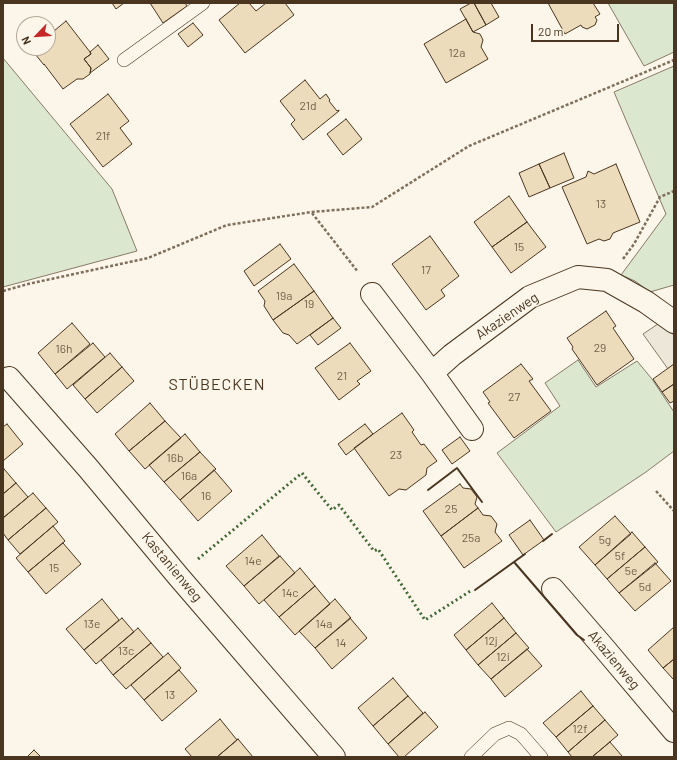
<!DOCTYPE html>
<html>
<head>
<meta charset="utf-8">
<style>
  body { margin:0 }
  #map { position:relative; width:677px; height:760px; overflow:hidden; background:#fbf6e9; font-family:Barlow,sans-serif }
  canvas { display:block }
  .frame { position:absolute; inset:0; border:4px solid #4a3520; pointer-events:none }
  .north { position:absolute; left:16px; top:16px; width:40px; height:40px; box-sizing:border-box; background:#fbf6e9; border:1px solid #b4a999; border-radius:50%; rotate:245deg; font-size:11px; font-weight:700; line-height:16px; text-align:center; color:#4a3520 }
  .north::after { content:''; display:block; margin:auto; width:14px; height:18px; background:#c62828; clip-path:polygon(50% 0,100% 100%,50% 72%,0 100%) }
  .scale { position:absolute; left:531px; top:24px; width:88px; height:18px; box-sizing:border-box; border:2px solid #4a3520; border-top:0; padding-left:5px; font-size:12px; line-height:14px; white-space:nowrap; color:#4a3520; -webkit-text-stroke:3px #fbf6e9; paint-order:stroke }
</style>
</head>
<body>
<div id="map">
<canvas width="677" height="760"></canvas>
<div class="frame"></div>
<div class="north">N</div>
<div class="scale">20 m</div>
</div>
<script>
const ctx = document.querySelector('canvas').getContext('2d');
ctx.lineJoin = 'round';
function fill(path, color) { ctx.fillStyle = color; ctx.fill(path, 'evenodd'); }
const toPath = rows => new Path2D(rows.map(r => 'M' + r).join(''));
function strokePath(path, color, width, dash) { ctx.strokeStyle = color; ctx.lineWidth = width; ctx.lineCap = dash ? 'butt' : 'round'; ctx.setLineDash(dash || []); ctx.stroke(path); }
function label(font, color, halo, rows, align = 'center') {
  ctx.font = font + ' Barlow,sans-serif'; ctx.lineWidth = 3; ctx.setLineDash([]); ctx.textBaseline = 'middle'; ctx.strokeStyle = halo; ctx.fillStyle = color; for (const [text, x, y, turn = 0] of rows) {
    ctx.save(); ctx.translate(x, y); ctx.rotate((+turn || 0) * Math.PI / 180); ctx.textAlign = isNaN(turn) ? turn : align; if (halo) ctx.strokeText(text, 0, 0); ctx.fillText(text, 0, 0); ctx.restore();
  }
}
const green = toPath([
  [608,3,674,3,674,52,644,66,608,3],
  [3,58,112,189,137,251,3,287,3,58],
  [674,66,674,285,650,292,635,281,621,275,666,214,614,92,674,66],
  [578,360,596,387,637,361,652,379,674,412,674,451,646,472,556,532,497,453,560,406,545,383,578,360]
]);
fill(green, '#dce7d0');
strokePath(green, '#887966', 1);
const parking = toPath([
  [658,324,674,335,674,364,668,369,643,334,658,324]
]);
fill(parking, '#ede7d9');
strokePath(parking, '#887966', 1);
const building = toPath([
  [112,3,124,3,116,9,112,3],
  [150,3,185,3,187,6,163,23,150,3],
  [240,3,249,3,256,11,266,3,285,3,294,15,245,53,219,20,240,3],
  [471,3,474,3,486,25,473,32,460,9,471,3],
  [474,3,491,3,499,17,486,25,474,3],
  [548,3,593,3,600,14,595,17,597,20,595,25,587,29,582,27,581,25,565,34,548,3],
  [466,19,473,32,480,34,483,40,481,47,488,59,446,83,424,44,466,19],
  [66,21,90,52,91,54,84,59,91,68,90,74,83,79,77,79,63,89,44,64,44,65,31,49,48,48,48,36,66,21],
  [193,23,203,35,188,47,178,34,193,23],
  [98,45,109,59,90,73,91,68,84,59,91,54,90,52,98,45],
  [305,80,320,99,326,94,330,100,329,101,337,111,339,110,339,111,303,140,291,124,295,120,280,101,305,80],
  [108,94,129,121,120,128,132,144,103,167,70,124,108,94],
  [346,119,362,139,343,155,327,134,346,119],
  [564,153,574,178,550,188,539,164,564,153],
  [539,164,550,188,529,197,519,173,539,164],
  [616,164,640,222,613,233,610,239,604,241,599,239,587,244,562,187,586,177,588,171,594,174,616,164],
  [509,196,527,222,492,247,474,222,509,196],
  [527,222,546,247,511,273,492,247,527,222],
  [430,236,459,276,441,290,445,296,426,310,392,264,430,236],
  [280,244,291,259,254,286,244,271,280,244],
  [294,264,314,291,273,320,264,306,265,301,258,291,294,264],
  [314,291,333,318,297,344,289,335,283,333,273,320,314,291],
  [606,311,616,326,613,328,634,359,597,385,572,349,573,347,567,338,606,311],
  [333,318,341,328,318,345,310,335,333,318],
  [72,323,90,344,55,374,38,353,72,323],
  [93,343,105,357,67,389,55,374,93,343],
  [350,343,371,371,357,381,360,384,339,400,315,368,350,343],
  [110,353,122,367,85,399,73,385,110,353],
  [521,364,533,379,529,381,551,411,514,438,488,403,490,402,483,392,521,364],
  [674,364,674,384,662,392,653,379,674,364],
  [122,367,134,381,97,413,85,399,122,367],
  [674,384,674,401,670,403,662,392,674,384],
  [150,403,165,421,129,451,115,434,150,403],
  [402,413,414,430,412,432,421,445,424,444,437,461,427,468,426,475,406,490,399,489,389,496,354,448,402,413],
  [165,421,181,438,145,469,129,451,165,421],
  [7,424,23,444,3,461,3,427,7,424],
  [365,424,373,434,346,455,338,444,365,424],
  [185,434,200,452,164,482,149,465,185,434],
  [460,437,470,451,452,464,442,450,460,437],
  [200,452,216,469,180,500,164,482,200,452],
  [4,469,16,483,3,494,3,470,4,469],
  [214,470,232,491,198,521,180,500,214,470],
  [16,483,28,497,3,518,3,494,16,483],
  [460,484,463,488,471,489,477,497,475,504,478,508,441,536,423,511,460,484],
  [33,493,46,508,8,540,3,533,3,518,33,493],
  [46,508,58,522,20,554,8,540,46,508],
  [478,508,483,515,491,516,497,524,495,532,502,541,464,568,441,536,478,508],
  [615,516,631,534,595,565,579,547,615,516],
  [530,520,544,540,523,555,509,535,530,520],
  [53,526,65,541,28,572,16,558,53,526],
  [632,532,645,547,607,579,595,565,632,532],
  [262,535,279,556,244,586,226,566,262,535],
  [63,543,81,564,46,594,28,572,63,543],
  [645,547,658,562,619,593,607,579,645,547],
  [280,556,295,573,259,604,244,586,280,556],
  [655,563,671,581,635,611,619,593,655,563],
  [300,568,315,586,279,617,264,600,300,568],
  [315,586,330,604,295,635,279,617,315,586],
  [102,599,119,620,84,650,66,629,102,599],
  [335,599,351,618,315,648,299,631,335,599],
  [492,603,504,618,466,650,454,635,492,603],
  [122,618,134,632,96,664,84,650,122,618],
  [350,618,367,638,332,669,315,648,350,618],
  [504,618,516,633,478,665,466,650,504,618],
  [674,627,674,659,663,668,648,650,674,627],
  [138,628,151,643,113,675,101,660,138,628],
  [516,633,529,648,491,679,478,665,516,633],
  [151,643,163,657,126,689,113,675,151,643],
  [527,649,542,666,505,697,491,679,527,649],
  [168,653,181,668,144,700,131,685,168,653],
  [674,659,674,680,663,668,674,659],
  [179,670,197,691,162,721,144,700,179,670],
  [393,678,408,696,373,726,358,708,393,678],
  [581,691,593,706,556,737,543,723,581,691],
  [408,696,423,713,388,744,373,726,408,696],
  [593,706,605,720,568,752,556,737,593,706],
  [425,712,438,727,404,757,399,757,388,744,425,712],
  [220,719,237,740,217,757,192,757,185,749,220,719],
  [605,720,618,735,592,757,572,757,568,752,605,720],
  [238,739,253,757,217,757,237,740,238,739],
  [610,742,622,756,621,757,592,757,610,742],
  [34,750,41,757,27,757,34,750]
]);
fill(building, '#ecdcbc');
strokePath(building, '#4a3520', 1);
const service = toPath([
  [124,60,203,3],
  [471,757,495,734,509,728,521,734,541,757]
]);
const minor = toPath([
  [372,294,432,373,472,429],
  [432,373,452,355,530,297,578,277,607,280,646,302,674,322],
  [9,378,88,468,178,576,334,757],
  [553,589,604,648,674,731]
]);
strokePath(service, '#4a3520', 14);
strokePath(minor, '#4a3520', 24);
strokePath(toPath([
  [312,213,358,272],
  [623,259,634,244,660,197,674,191],
  [3,291,28,284,148,258,227,225,312,212,372,207,469,146,674,60],
  [656,491,674,511]
]), '#7f6f5c', 2.5, [3, 2]);
strokePath(service, '#fbf6e9', 13);
strokePath(minor, '#fbf6e9', 22);
strokePath(toPath([
  [198,559,302,473,332,510,339,505,374,551,378,549,425,620,472,590]
]), '#436837', 3, [2, 3]);
strokePath(toPath([
  [428,490,457,468,482,502],
  [543,541,552,534],
  [514,562,577,635,584,640],
  [475,590,525,554]
]), '#4a3520', 2);
label('12px', '#725f47', null, [
  ["12a",457,53],
  ["21d",308,106],
  ["21f",103,136],
  ["13",601,204],
  ["15",519,247],
  ["17",426,270],
  ["19a",284,296],
  ["19",309,304],
  ["29",600,348],
  ["16h",64,349],
  ["21",342,376],
  ["27",514,397],
  ["23",396,455],
  ["16b",175,458],
  ["16a",189,476],
  ["16",206,496],
  ["25",451,509],
  ["25a",471,538],
  ["5g",605,540],
  ["5f",620,556],
  ["14e",253,561],
  ["15",54,568],
  ["5e",631,571],
  ["5d",645,587],
  ["14c",290,593],
  ["13e",92,624],
  ["14a",324,624],
  ["12j",491,641],
  ["14",341,643],
  ["13c",126,651],
  ["12i",503,657],
  ["13",170,695],
  ["12f",580,729]
]);
label('14px', '#4a3520', '#fbf6e9', [
  ["Akazienweg",507,316,-34],
  ["Kastanienweg",172,567,50],
  ["Akazienweg",614,660,50]
]);
ctx.letterSpacing = '1px';
label('16px', '#4a3520', '#fbf6e9', [
  ["STÜBECKEN",217,385]
]);
ctx.letterSpacing = '0px';
</script>
</body>
</html>
